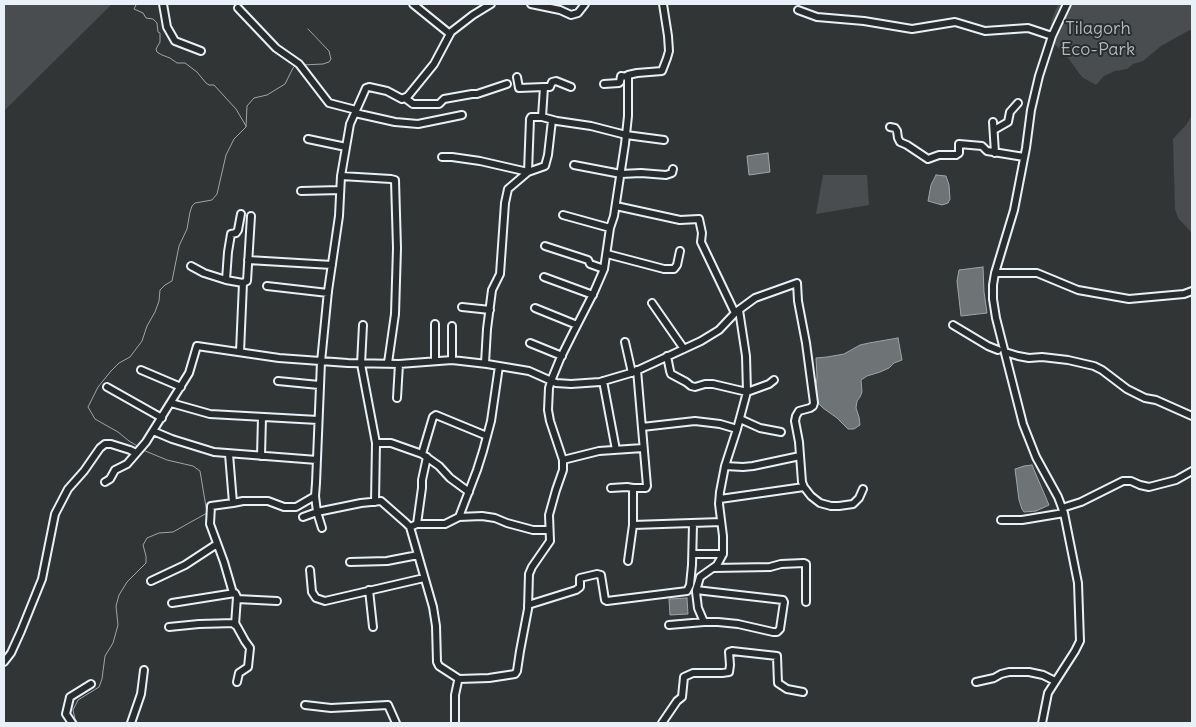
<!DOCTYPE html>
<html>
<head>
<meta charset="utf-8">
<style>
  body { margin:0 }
  #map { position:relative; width:1196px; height:727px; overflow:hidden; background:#323536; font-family:Delius,sans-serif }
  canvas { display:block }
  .frame { position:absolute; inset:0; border:5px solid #e8f1f8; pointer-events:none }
</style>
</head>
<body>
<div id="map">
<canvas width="1196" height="727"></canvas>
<div class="frame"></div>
</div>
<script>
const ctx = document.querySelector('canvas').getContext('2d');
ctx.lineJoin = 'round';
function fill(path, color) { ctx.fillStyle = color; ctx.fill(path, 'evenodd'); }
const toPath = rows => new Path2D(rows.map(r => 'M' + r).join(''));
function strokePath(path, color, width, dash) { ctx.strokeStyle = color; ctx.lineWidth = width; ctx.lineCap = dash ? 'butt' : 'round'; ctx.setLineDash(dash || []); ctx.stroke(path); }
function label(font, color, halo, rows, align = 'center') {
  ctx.font = font + ' Delius,sans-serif'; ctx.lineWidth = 4; ctx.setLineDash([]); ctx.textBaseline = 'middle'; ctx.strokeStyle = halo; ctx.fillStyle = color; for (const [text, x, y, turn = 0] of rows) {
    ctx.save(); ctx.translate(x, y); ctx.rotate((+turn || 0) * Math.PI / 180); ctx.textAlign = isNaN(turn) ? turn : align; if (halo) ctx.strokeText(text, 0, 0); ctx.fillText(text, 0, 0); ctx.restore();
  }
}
fill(toPath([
  [4,4,112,4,4,111],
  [1058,4,1192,4,1192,29,1186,32,1161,46,1143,61,1133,64,1127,69,1115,71,1104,76,1096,85,1082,77,1066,55,1049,39,1052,19],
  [1192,115,1192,233,1178,218,1175,209,1173,139,1186,125],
  [823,175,867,175,869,205,816,214]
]), '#494d4f');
const water = toPath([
  [768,153,770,172,749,175,747,156,768,153],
  [936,175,946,176,949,185,950,199,948,203,942,205,928,201,931,185,936,175],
  [983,267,984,292,987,313,961,316,957,281,959,270,983,267],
  [898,338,902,360,894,363,889,368,880,372,867,376,861,380,862,392,860,397,857,401,856,408,859,417,860,425,854,429,848,429,837,418,823,408,818,403,816,387,817,377,816,358,827,357,844,354,860,345,869,343,898,338],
  [1032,465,1049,505,1036,511,1024,512,1022,509,1019,500,1015,469,1024,466,1032,465],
  [687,598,688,614,670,615,669,599,687,598]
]);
fill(water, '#6e7376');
strokePath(water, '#9fa5aa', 1);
strokePath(toPath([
  [133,4,136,5,134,9,143,13,146,18,153,19,157,23,158,32,160,33,160,42,156,49,157,52,162,55,170,58,177,63,185,63,197,72,206,83,209,85,214,85,236,109,246,126],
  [302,65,323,64,329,62,331,59,329,51,308,29],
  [139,447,129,441,118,432,95,419,88,407,98,387,111,371,119,363,130,357,142,341,147,326,155,312,159,301,160,290,165,285,172,281,179,246,187,229,190,212,192,206,195,203,212,200,217,194,226,155,234,139,246,127,247,106,254,98,267,95,285,84,293,68,296,65],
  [78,723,75,719,73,710,78,700,99,687,102,679,105,656,113,643,118,625,116,606,119,595,127,582,146,563,146,556,143,545,147,538,159,533,173,532,207,513,200,471,193,466,167,460,143,450]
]), '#9fa5aa', 1);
const minor = toPath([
  [163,4,167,27,175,41,201,51],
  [413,4,450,34],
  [491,4,473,15,451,32,434,64,408,96,402,99,387,91,369,87,366,88,350,124,341,176,339,216,328,291,321,362,316,483,315,496,317,512,361,503,381,501,406,523,410,527,417,524,445,524,459,517,477,470,483,451,491,421,499,366],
  [531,4,560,10,571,15,578,13,585,4],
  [238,8,276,48,299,64,329,103,356,110],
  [798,10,817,17,864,21,912,29,955,22,985,31,1028,28,1052,36],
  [517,77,519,88,544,87,542,117,557,121,591,126,626,135,664,140],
  [604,84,619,83,620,82,621,76,628,77],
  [544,87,550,87,552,82,556,81,571,87],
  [405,98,413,104,439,104,444,99,472,94,477,94,507,84],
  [355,113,395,122,418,124,462,115],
  [993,122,995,153],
  [890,127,895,128,897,131,898,138,900,142,907,145,928,159,939,155,956,155,959,153,959,144,982,146,987,151,1024,157],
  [994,130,1008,122,1010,112,1018,103],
  [308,139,346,147],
  [442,157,452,157,480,161,528,172],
  [574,165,621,174,641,173,666,175,672,173,673,169],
  [528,172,530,119,531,117,542,117],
  [341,176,391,179,395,180,397,248,395,314,388,363],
  [301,191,340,190],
  [616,206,680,220,699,219,702,233,701,242,735,313],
  [563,215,610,228],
  [545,246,588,260,590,264,604,269],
  [607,254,664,269,674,269,677,265,680,251],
  [248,260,332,265],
  [191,266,204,273,226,280,243,283,240,352],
  [995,273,1037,273,1078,290,1129,299,1184,294,1192,291],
  [544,277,593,295],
  [226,280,228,252,231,234,236,233,238,230,241,214],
  [243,283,247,281,251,216],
  [267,286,328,293],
  [652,303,684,349],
  [462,307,490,310],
  [535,308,577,325],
  [435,324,435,361],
  [363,325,361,364,376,443,375,502],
  [953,325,988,346,998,350],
  [625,342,632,373],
  [530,343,562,356],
  [1005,352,1018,356,1029,358,1042,357,1068,360,1094,366,1102,370,1127,389,1145,398,1156,400,1192,416],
  [667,356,670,371,671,374,686,382,691,386,695,387,705,384,713,384,747,392,746,356,739,310],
  [452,360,452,326],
  [485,363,487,329,492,290,500,274,505,203,508,189,528,172,545,166,548,155,552,120],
  [141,370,181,387],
  [278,381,319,385],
  [603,381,616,450],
  [107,387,162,418],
  [397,398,399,364],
  [171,403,210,414,318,420],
  [740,419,760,428,781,432],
  [642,427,695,421,720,424,737,429],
  [153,431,172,439,214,452,317,460],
  [376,443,391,443,422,454,439,466,450,478,469,492],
  [229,454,233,503,211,506,210,524,224,562,233,593],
  [422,454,433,417,436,415,487,436],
  [261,456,262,417],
  [563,460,599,451,643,448],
  [725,466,743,467,753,466,800,456],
  [105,482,110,479,115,470,127,464,146,442,189,373,197,346,279,358,348,363,399,364,452,360,487,364,529,371,556,383,571,384,600,382,634,372,701,341,719,330,736,312,755,298,797,283,798,301,806,343,814,403,813,406,810,408,799,411,796,416,795,421,799,442,802,482,804,487,811,496,820,503,831,506,839,506,853,504,859,498,863,489],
  [611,488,627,487,633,488,633,525,721,522],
  [633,488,646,488,647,486,637,370],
  [720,499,804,487],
  [233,503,243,501,268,501,284,507,296,507,315,496],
  [1062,508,1081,502,1123,481,1131,481,1140,485,1149,487,1176,480,1192,471],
  [303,517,317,512,322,528],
  [459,517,482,516,495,518,507,523,533,530,549,530],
  [1001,520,1022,520,1064,513],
  [417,524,422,488,422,480,427,457],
  [410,527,433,607,436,626,437,662,439,666,459,679],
  [693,554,723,554],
  [628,561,633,525],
  [350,562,387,561,418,555],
  [714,568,770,567,781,564,804,563,806,564,806,602],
  [310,570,312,592,316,598,325,601,424,578],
  [151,581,185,565,217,544],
  [369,590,373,627],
  [696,590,783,600,784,602,780,629,777,632,773,632,738,624,718,622,704,622,698,608,696,592,696,590,698,584,700,577,717,565,723,554,723,536,719,504,720,492,725,466,737,429,747,392,769,384,774,380],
  [237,599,277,601],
  [172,603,235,593,237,597,235,625],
  [528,605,576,590,580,587,580,578,597,574,601,575,605,600,607,601,687,591,690,585,692,565,693,524],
  [669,625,704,622],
  [169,627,199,624,235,623,245,641,250,648,248,667,239,673,237,682],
  [4,662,11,653,21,631,42,579,55,514,68,489,84,471,100,448,105,444,111,444,130,450,136,453],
  [976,682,994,678,1001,674,1009,672,1029,672,1043,675,1055,681],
  [305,705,331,708,388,705,396,723],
  [72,723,66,714,70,697,91,684],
  [131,723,141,694,144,670],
  [455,723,455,695,458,681,459,679,489,678,515,674,517,671,520,651,528,609,529,574,532,567,550,541,549,515,556,490,563,470,563,460,550,421,548,410,549,388,551,381,560,359,573,333,594,292,604,269,610,228,614,216,625,144,628,116,628,75,637,73,662,71,667,58,669,51,668,36,663,4],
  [662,723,677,701,682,697,684,677,693,673,722,673,729,672,730,665,729,652,732,651,777,656,778,683,787,689,803,692],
  [1042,723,1048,693,1075,651,1080,641,1078,583,1064,513,1058,497,1036,457,1023,424,996,318,993,299,993,285,995,273,1014,210,1026,148,1031,110,1039,76,1052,36,1067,4]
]);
strokePath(minor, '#e8f1f8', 10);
strokePath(minor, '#2a2d2e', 6);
label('18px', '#b0b8bd', '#2a2d2e', [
  ["Tilagorh",1098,29],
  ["Eco-Park",1098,50]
]);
</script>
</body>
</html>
